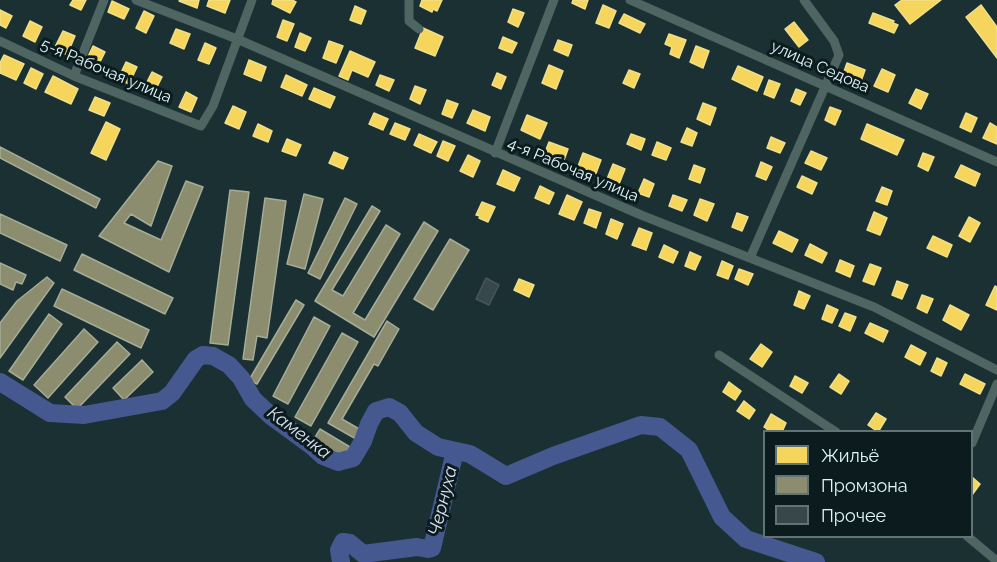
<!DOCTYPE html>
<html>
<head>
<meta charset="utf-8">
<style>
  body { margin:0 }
  #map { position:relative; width:997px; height:562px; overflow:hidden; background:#1a3032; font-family:Raleway,sans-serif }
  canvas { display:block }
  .legend { position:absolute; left:763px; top:430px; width:210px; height:108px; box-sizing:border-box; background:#0c1c1e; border:2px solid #617375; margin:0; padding:8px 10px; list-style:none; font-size:18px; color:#e0f5f8 }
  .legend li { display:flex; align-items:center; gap:12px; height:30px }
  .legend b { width:30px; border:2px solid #617375 }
</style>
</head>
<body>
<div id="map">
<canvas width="997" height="562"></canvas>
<ul class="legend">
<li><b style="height:16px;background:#f6d55c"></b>Жильё</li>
<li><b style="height:16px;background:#8c8c6e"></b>Промзона</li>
<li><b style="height:16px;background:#38474b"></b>Прочее</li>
</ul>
</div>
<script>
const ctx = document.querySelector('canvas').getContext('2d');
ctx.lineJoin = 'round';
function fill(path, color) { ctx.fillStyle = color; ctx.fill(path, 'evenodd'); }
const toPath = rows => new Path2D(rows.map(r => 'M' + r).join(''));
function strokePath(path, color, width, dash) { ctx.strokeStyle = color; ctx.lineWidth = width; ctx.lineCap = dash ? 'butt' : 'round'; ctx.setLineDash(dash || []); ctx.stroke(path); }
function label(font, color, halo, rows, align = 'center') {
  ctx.font = font + ' Raleway,sans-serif'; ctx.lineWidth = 6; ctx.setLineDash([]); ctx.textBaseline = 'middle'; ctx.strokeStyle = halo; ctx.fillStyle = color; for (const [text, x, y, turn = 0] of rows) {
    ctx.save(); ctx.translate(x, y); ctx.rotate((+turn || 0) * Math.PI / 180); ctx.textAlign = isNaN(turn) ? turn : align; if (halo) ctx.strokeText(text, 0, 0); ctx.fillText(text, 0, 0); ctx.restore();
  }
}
const homes = toPath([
  [73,0,86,0,81,10,70,5,73,0],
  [180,0,199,0,197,8,179,1,180,0],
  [209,0,230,0,225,13,207,6,209,0],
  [273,0,292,0,296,2,290,13,272,4,273,0],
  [422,0,442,0,437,11,433,9,432,12,420,6,422,0],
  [573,0,588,0,585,9,572,3,573,0],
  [902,0,941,0,910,24,895,5,902,0],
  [112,1,129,9,124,19,108,12,112,1],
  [603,5,616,11,609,28,596,23,603,5],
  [981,5,997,27,997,58,966,17,981,5],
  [355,6,366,11,361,24,350,20,355,6],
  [513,9,524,13,518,27,508,22,513,9],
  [0,10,12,16,6,28,0,25,0,10],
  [144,11,154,16,146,33,136,28,144,11],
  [873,13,894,21,893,23,898,25,894,33,869,23,873,13],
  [624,14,645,24,640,33,619,23,624,14],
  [283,20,294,24,287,41,277,37,283,20],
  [30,21,42,27,35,42,23,36,30,21],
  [794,22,808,40,799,47,785,29,794,22],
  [423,28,443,37,435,56,415,48,423,28],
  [176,29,190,34,184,49,170,43,176,29],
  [63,31,75,36,67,55,54,49,63,31],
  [300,33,311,38,305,51,295,47,300,33],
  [669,34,686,40,679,58,670,54,672,47,665,44,669,34],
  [503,37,517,43,512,53,499,48,503,37],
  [558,40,572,45,568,56,554,50,558,40],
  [329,41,343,46,336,63,323,58,329,41],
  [205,43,216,48,209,64,198,60,205,43],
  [93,46,105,52,96,70,84,65,93,46],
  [696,46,709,51,703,68,690,62,696,46],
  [350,51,375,62,368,77,352,70,348,80,339,76,350,51],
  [4,55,24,64,16,80,0,73,0,63,4,55],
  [249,60,266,67,261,81,244,74,249,60],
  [126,62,137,67,129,84,118,79,126,62],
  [847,63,865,70,860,84,842,77,847,63],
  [549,65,563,71,556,89,542,83,549,65],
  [738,66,763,77,757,91,732,79,738,66],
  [31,68,43,74,36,89,24,83,31,68],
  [882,69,895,75,888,92,874,86,882,69],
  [629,70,640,74,634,88,623,83,629,70],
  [152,72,162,77,154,93,144,88,152,72],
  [497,73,506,77,501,89,492,85,497,73],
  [286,75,307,85,302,96,281,87,286,75],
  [380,75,394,80,389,91,376,85,380,75],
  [53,76,78,89,71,104,45,92,53,76],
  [769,80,780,84,774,98,764,94,769,80],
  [415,86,426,90,420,104,410,99,415,86],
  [314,88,335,97,330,108,309,99,314,88],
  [796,89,806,93,800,105,791,101,796,89],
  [916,89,928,94,921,109,909,103,916,89],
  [186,92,197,98,191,112,179,107,186,92],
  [95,97,110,103,104,116,89,110,95,97],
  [447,100,458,104,452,118,442,114,447,100],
  [703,103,716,108,710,125,697,119,703,103],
  [233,106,246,112,239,129,225,123,233,106],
  [830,107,841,111,835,125,825,120,830,107],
  [473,110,490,117,485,131,467,123,473,110],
  [374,113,388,119,383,130,369,124,374,113],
  [966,113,977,118,971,132,960,127,966,113],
  [527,115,547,123,540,139,521,130,527,115],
  [106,122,120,129,106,160,91,153,106,122],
  [395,123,410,129,405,140,390,134,395,123],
  [990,123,997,127,997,144,983,138,990,123],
  [258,124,272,131,268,142,253,136,258,124],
  [867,124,904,140,897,155,861,139,867,124],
  [687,128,697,133,692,146,681,142,687,128],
  [419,134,437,142,431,153,414,145,419,134],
  [631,134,645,139,641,150,627,144,631,134],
  [771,137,785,143,780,153,767,148,771,137],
  [287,139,301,145,296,156,282,151,287,139],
  [443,141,455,146,448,161,437,156,443,141],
  [549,142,568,149,563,163,544,155,549,142],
  [657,142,671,148,666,160,652,155,657,142],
  [811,151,827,158,821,170,805,163,811,151],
  [334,152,348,158,343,169,329,163,334,152],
  [583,153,601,160,595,176,577,169,583,153],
  [923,153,934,157,928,171,918,166,923,153],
  [468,155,480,161,473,177,460,171,468,155],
  [761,162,772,167,766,180,756,176,761,162],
  [613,164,625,169,619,184,607,179,613,164],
  [694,165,705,169,700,183,689,179,694,165],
  [961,165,980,174,975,186,955,177,961,165],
  [503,170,520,178,514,191,497,184,503,170],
  [802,176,817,183,812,194,797,187,802,176],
  [644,179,654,184,649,197,638,193,644,179],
  [540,186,554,193,549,204,535,198,540,186],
  [882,187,892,191,887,205,876,201,882,187],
  [567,195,582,202,574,220,559,214,567,195],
  [673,195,687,200,682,211,669,206,673,195],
  [700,199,714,204,707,221,694,215,700,199],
  [482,202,495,207,488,222,479,218,480,216,476,215,482,202],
  [589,209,601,213,596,228,584,223,589,209],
  [874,212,887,218,880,235,867,230,874,212],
  [737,213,748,217,742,231,732,227,737,213],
  [969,217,980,223,970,242,959,236,969,217],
  [611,219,623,224,617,239,606,234,611,219],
  [639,228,652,233,646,250,632,245,639,228],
  [779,231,798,240,792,252,773,243,779,231],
  [933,236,952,245,947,257,927,248,933,236],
  [810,244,827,253,822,263,805,255,810,244],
  [664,245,678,252,673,263,659,257,664,245],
  [690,252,701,257,695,270,685,266,690,252],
  [840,260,854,266,850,277,836,271,840,260],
  [722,261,733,266,728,279,717,275,722,261],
  [870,264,881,268,874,285,863,281,870,264],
  [739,269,753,274,748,285,735,279,739,269],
  [519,279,534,285,529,297,514,290,519,279],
  [897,281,908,285,902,299,892,295,897,281],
  [995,286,997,287,997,310,986,305,995,286],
  [799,291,810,296,804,309,794,305,799,291],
  [922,295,933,299,927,313,917,308,922,295],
  [827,305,838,310,832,323,822,319,827,305],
  [950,305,969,315,961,330,943,320,950,305],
  [845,313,856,317,850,331,839,326,845,313],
  [870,323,888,331,883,342,865,333,870,323],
  [761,344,772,352,762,367,750,359,761,344],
  [911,345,926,353,920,365,905,357,911,345],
  [937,358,947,363,941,376,931,371,937,358],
  [839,374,849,381,841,394,830,387,839,374],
  [965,374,985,384,980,394,960,384,965,374],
  [795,376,808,383,802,393,790,386,795,376],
  [729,382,741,391,735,400,723,392,729,382],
  [744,401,755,410,749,419,737,411,744,401],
  [876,413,886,419,878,432,868,425,876,413],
  [771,414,786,423,782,432,771,432,764,427,771,414],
  [972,477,980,484,972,495,972,477]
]);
fill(homes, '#f6d55c');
strokePath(homes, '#efdf8b', 1.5);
const industry = toPath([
  [0,147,100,199,96,208,0,158,0,147],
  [158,161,172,166,151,226,131,214,124,223,161,240,186,181,203,187,169,272,99,236,158,161],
  [230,190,249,192,228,345,210,343,230,190],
  [304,194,323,199,305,269,287,264,304,194],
  [265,198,286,201,267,338,257,336,253,360,243,359,265,198],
  [345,198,357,204,320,279,308,273,345,198],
  [372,206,380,211,332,290,343,296,386,225,400,234,353,313,365,320,424,222,438,231,374,337,315,301,372,206],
  [0,214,67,245,60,261,0,233,0,214],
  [450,239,469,250,433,310,414,299,450,239],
  [82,254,173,298,165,314,74,270,82,254],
  [0,263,26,275,22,284,16,282,13,290,0,284,0,263],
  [47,277,54,283,0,358,0,323,17,301,47,277],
  [62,289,149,330,141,348,54,306,62,289],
  [296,300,304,305,257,384,249,380,296,300],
  [49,314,62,324,23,380,9,371,49,314],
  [314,317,330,326,288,404,273,396,314,317],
  [387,321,399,329,378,366,374,364,342,419,361,430,356,439,328,423,387,321],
  [84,329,98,342,48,398,34,385,84,329],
  [342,333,358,342,311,426,295,417,342,333],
  [117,342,130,354,77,409,65,397,117,342],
  [142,360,153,372,124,400,113,388,142,360],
  [320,429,350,447,343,457,314,439,320,429]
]);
fill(industry, '#8c8c6e');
strokePath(industry, '#a5ac97', 1.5);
strokePath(toPath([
  [0,382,50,413,84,415,162,401,172,393,196,359,203,355,213,356,229,365,241,378,253,399,271,416,312,446,323,456,338,462,353,458,363,441,369,424,376,411,389,407,400,413,416,433,438,447,470,454,506,476,553,456,641,425,660,427,689,450,722,517,746,539,816,562],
  [341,562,339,550,343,542,350,543,363,554,417,547,428,549,432,548,455,451]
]), '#465890', 18);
const building = toPath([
  [486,278,499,285,489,305,476,299,486,278]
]);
fill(building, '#38474b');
strokePath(building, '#46565a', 1.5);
strokePath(toPath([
  [136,0,237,39,641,215,874,307,997,370],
  [409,0,409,21,419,29],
  [630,0,997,162],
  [0,41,74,76,201,126,213,106,252,0],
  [74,76,104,0],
  [495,153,554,0],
  [750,258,839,55,834,41,804,0],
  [719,355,836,432],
  [972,443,997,384],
  [967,536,997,561]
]), '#4e6561', 9);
label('16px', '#e0f5f8', '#0c1c1e', [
  ["улица Седова",820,67,24],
  ["5-я Рабочая улица",106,71,23],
  ["4-я Рабочая улица",573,170,23]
]);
label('italic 18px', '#dce3f5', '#0c1c1e', [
  ["Каменка",299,433,37],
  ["Чернуха",443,501,-76]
]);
</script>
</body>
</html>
